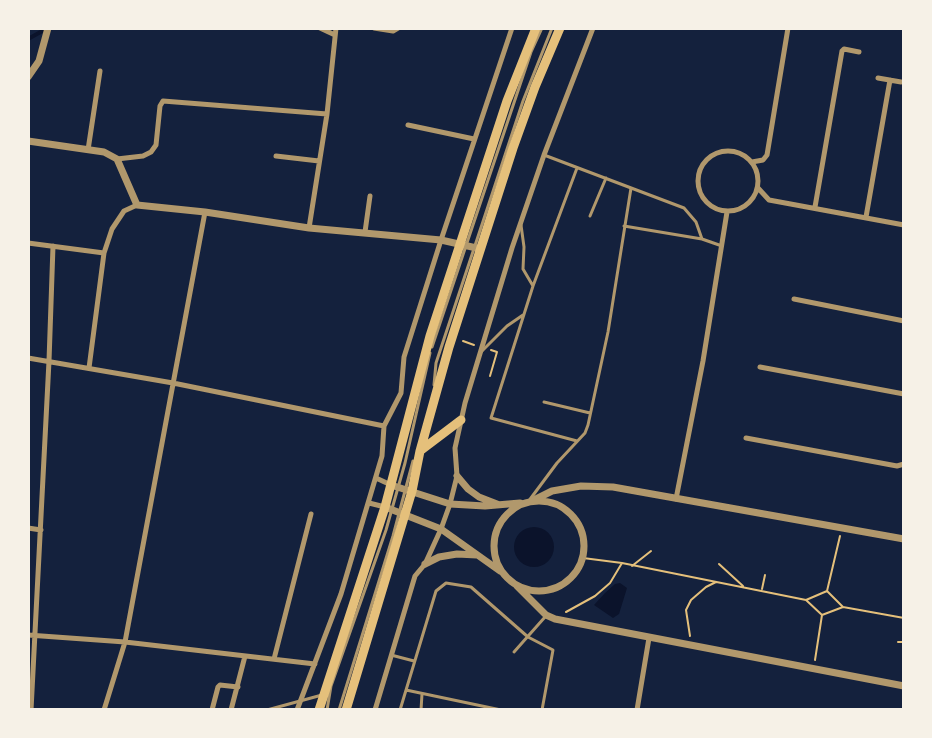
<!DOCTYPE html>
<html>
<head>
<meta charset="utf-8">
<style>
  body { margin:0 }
  #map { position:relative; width:932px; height:738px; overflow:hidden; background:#14213d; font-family:Figtree,sans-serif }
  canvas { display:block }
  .frame { position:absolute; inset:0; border:30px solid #f6f1e7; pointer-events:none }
</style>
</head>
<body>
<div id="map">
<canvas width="932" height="738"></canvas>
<div class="frame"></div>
</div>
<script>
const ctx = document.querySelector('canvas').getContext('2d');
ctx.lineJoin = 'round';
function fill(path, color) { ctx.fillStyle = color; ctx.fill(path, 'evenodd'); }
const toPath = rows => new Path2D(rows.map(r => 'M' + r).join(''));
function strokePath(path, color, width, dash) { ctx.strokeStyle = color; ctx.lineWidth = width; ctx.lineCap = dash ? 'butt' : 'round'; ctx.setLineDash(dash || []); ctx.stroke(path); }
fill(toPath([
  '514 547a20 20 0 1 1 40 0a20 20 0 1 1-40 0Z',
  [620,583,627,588,619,614,613,618,594,605,605,593,615,584]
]), '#0b132b');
strokePath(toPath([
  [28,39,46,29]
]), '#0b132b', 4);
strokePath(toPath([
  [463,341,474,345],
  [490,376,497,352,491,350],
  [583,558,622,563,806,600,822,615,843,607,904,618],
  [719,564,743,586],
  [632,566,651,551],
  [762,589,765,575],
  [827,591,840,536],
  [806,600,827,591,843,607],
  [566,612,595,596,610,583,622,563],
  [690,636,686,610,691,600,706,587,716,582],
  [898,642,904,642],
  [815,660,822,615]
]), '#e5c07b', 2);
strokePath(toPath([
  [544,155,684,208,696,222,702,239,722,246],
  [577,168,533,286,491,418,577,441],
  [590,216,606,178],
  [521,225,524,247,523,269,533,286],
  [624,226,702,239],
  [432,347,531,52,542,28],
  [481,352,507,326,523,315],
  [434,385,436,363,523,101,552,28],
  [544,402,590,413],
  [528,502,557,463,585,433,588,425,608,332,631,188],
  [514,652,545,617],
  [391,655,414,661],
  [406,690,501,710],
  [267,710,322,695],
  [327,710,331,686,386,530,405,463,430,353],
  [339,710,393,536,413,461],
  [400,710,436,591,446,583,471,587,528,637,553,650,542,710],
  [421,710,422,694]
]), '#b1986c', 3);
strokePath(toPath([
  [320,28,335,35],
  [374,28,393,31,398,28],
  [878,78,901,82],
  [408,125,474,139],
  [88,150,100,71],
  '698 181a30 30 0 1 1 60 0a30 30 0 1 1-60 0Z',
  [276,156,319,161],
  [117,159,143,156,151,152,156,145,160,106,163,101,327,114],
  [752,162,763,160,767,155,788,28],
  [758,188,769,200,904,225],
  [815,207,842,51,844,49,859,52],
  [866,217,890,80],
  [309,228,327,114,336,28],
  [365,232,370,196],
  [28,243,104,253],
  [794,299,904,321],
  [28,358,173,383,384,426],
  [760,367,904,394],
  [89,368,104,253,112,229,124,211,137,205],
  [746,438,897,466,904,464],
  [376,478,391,485],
  [676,499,703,361,727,212],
  [369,503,385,507],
  [28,528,41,530],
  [28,635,125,642,315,664],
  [274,659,311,514],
  [31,710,49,361,53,246],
  [104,710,125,642,205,212],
  [212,710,218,687,220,685,238,687],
  [231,710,245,656],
  [297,710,341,594,382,456,384,426,401,393,404,357,441,240,512,28],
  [375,710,415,576,425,564,441,529,450,504,457,476,455,448,465,403,512,248,544,155,593,28],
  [637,710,649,638]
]), '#b1986c', 5);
strokePath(toPath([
  [28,77,39,61,48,28],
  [28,141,104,152,117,159,137,205,205,212,309,228,441,240,481,249],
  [457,476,468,489,479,497,497,504],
  [391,485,450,504,485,506,520,503],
  [534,500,552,491,581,486,613,487,904,539],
  '494 546a45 45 0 1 1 90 0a45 45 0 1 1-90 0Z',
  [385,507,441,529,500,571],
  [425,564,439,557,457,554,477,555],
  [517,586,546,615,555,619,904,686]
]), '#b1986c', 7);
strokePath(toPath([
  [420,451,461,420],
  [319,710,385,507,430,336,507,101,536,28],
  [346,710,412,491,420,451,449,347,513,148,535,87,560,28]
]), '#e5c07b', 9);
</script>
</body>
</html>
